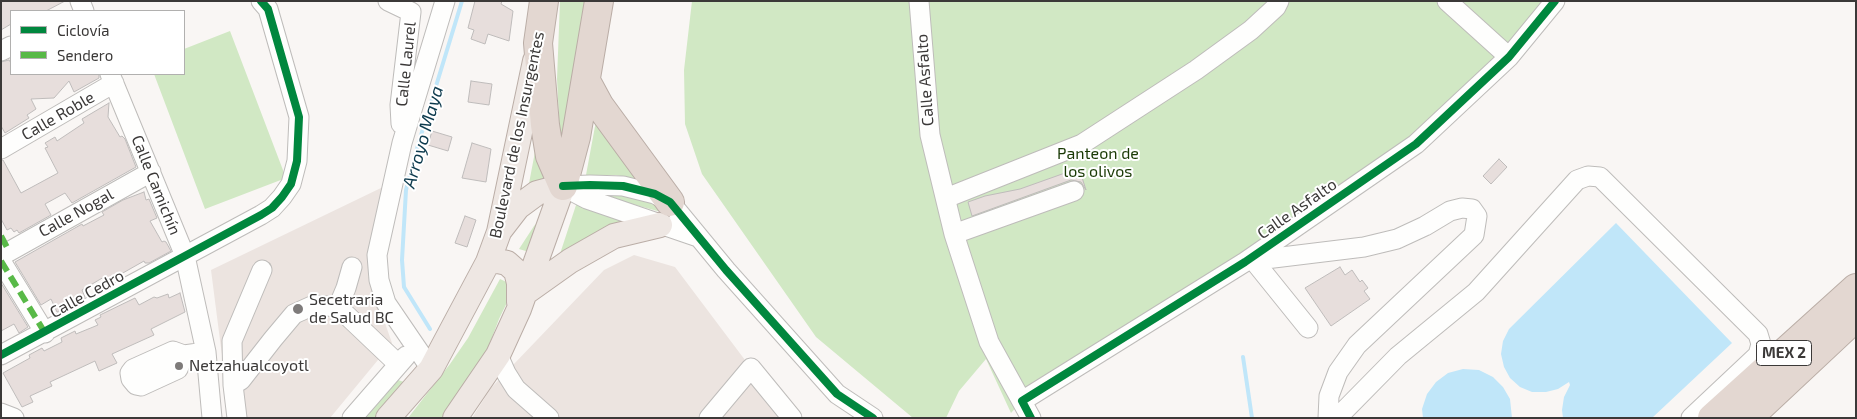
<!DOCTYPE html>
<html>
<head>
<meta charset="utf-8">
<style>
  body { margin:0 }
  #map { position:relative; width:1857px; height:419px; overflow:hidden; background:#f9f6f4; font-family:"Exo 2",sans-serif }
  canvas { display:block }
  .frame { position:absolute; inset:0; border:2px solid #3b3938; pointer-events:none }
  .legend { position:absolute; left:10px; top:10px; width:175px; height:65px; box-sizing:border-box; background:#fff; border:1px solid #b1b0af; margin:0; padding:6px 9px; list-style:none; font-size:15px; color:#3b3938 }
  .legend li { display:flex; align-items:center; gap:10px; height:25px }
  .legend b { width:25px; border:1px solid #b1b0af }
</style>
</head>
<body>
<div id="map">
<canvas width="1857" height="419"></canvas>
<div class="frame"></div>
<ul class="legend">
<li><b style="height:6px;background:#00873e"></b>Ciclovía</li>
<li><b style="height:6px;background:#58b947"></b>Sendero</li>
</ul>
</div>
<script>
const ctx = document.querySelector('canvas').getContext('2d');
ctx.lineJoin = 'round';
function fill(path, color) { ctx.fillStyle = color; ctx.fill(path, 'evenodd'); }
const toPath = rows => new Path2D(rows.map(r => 'M' + r).join(''));
function strokePath(path, color, width, dash) { ctx.strokeStyle = color; ctx.lineWidth = width; ctx.lineCap = dash ? 'butt' : 'round'; ctx.setLineDash(dash || []); ctx.stroke(path); }
function label(font, color, halo, rows, align = 'center') {
  ctx.font = font + ' "Exo 2",sans-serif'; ctx.lineWidth = 4; ctx.setLineDash([]); ctx.textBaseline = 'middle'; ctx.strokeStyle = halo; ctx.fillStyle = color; for (const [text, x, y, turn = 0] of rows) {
    ctx.save(); ctx.translate(x, y); ctx.rotate((+turn || 0) * Math.PI / 180); ctx.textAlign = isNaN(turn) ? turn : align; if (halo) ctx.strokeText(text, 0, 0); ctx.fillText(text, 0, 0); ctx.restore();
  }
}
fill(toPath([
  [383,187,368,275,392,343,330,418,230,418,211,270],
  [634,255,675,267,751,368,792,418,472,418,491,388,604,270]
]), '#ece4e0');
fill(toPath([
  [560,1,589,1,562,143,560,137,557,79],
  [692,1,1555,1,1416,144,1022,401,1011,413,986,359,959,391,946,418,913,418,816,337,702,174,685,124,684,70],
  [230,31,286,178,205,209,154,74,184,74,184,49],
  [598,110,645,182,616,175,586,175],
  [541,120,549,172,527,194],
  [597,189,650,198,661,212,592,193],
  [578,199,636,221,557,263],
  [542,218,529,252,519,249,534,226],
  [500,279,515,286,499,319,482,364,448,418,408,418,450,364,468,338],
  [398,380,404,382,379,418,359,418,393,382]
]), '#d1e8c4');
fill(toPath([
  [1616,223,1732,343,1652,418,1563,418,1562,410,1564,397,1570,385,1569,382,1558,389,1546,392,1532,392,1520,387,1510,378,1504,367,1501,354,1503,341,1509,329],
  [1463,369,1479,370,1493,377,1503,387,1510,399,1512,418,1423,418,1422,409,1427,394,1436,382,1448,373]
]), '#c0e6f9');
strokePath(toPath([
  [430,329,404,287,402,260,406,190,418,145,462,1],
  [1243,357,1252,418]
]), '#c0e6f9', 4);
const building = toPath([
  [1,1,65,1,46,11,11,11,11,24,1,30,1,1],
  [475,1,502,1,501,4,513,11,509,41,488,34,485,44,471,39,474,30,468,28,475,1],
  [9,60,11,63,11,74,99,74,99,78,74,92,69,81,54,98,31,99,36,109,27,115,29,118,5,133,1,126,1,62,9,60],
  [471,81,492,84,489,105,468,102,471,81],
  [109,103,108,117,120,137,122,136,125,139,136,167,72,203,65,193,45,204,51,215,19,233,17,230,14,232,11,228,7,230,1,219,1,160,3,160,21,193,58,173,45,148,48,147,45,143,55,137,57,141,84,123,82,119,109,103],
  [432,131,452,137,448,151,428,145,432,131],
  [472,143,491,149,486,182,462,178,472,143],
  [1499,159,1507,167,1491,184,1483,176,1499,159],
  [1079,168,1086,190,1081,182,1071,180,972,216,968,202,985,196,1020,189,1079,168],
  [144,192,146,200,149,199,157,218,150,221,162,242,164,241,166,242,171,251,149,263,145,263,144,261,107,282,104,277,82,290,85,297,57,312,51,299,41,305,15,262,82,224,83,226,104,215,102,212,123,200,144,192],
  [465,216,476,220,467,247,455,243,465,216],
  [1340,267,1345,275,1352,270,1360,282,1362,280,1368,288,1364,291,1370,299,1331,326,1305,288,1340,267],
  [1,283,28,327,19,333,14,324,1,331,1,283],
  [180,293,185,312,151,329,154,335,112,354,117,363,99,371,95,361,50,382,52,386,30,396,33,402,22,407,3,373,30,358,29,355,42,348,44,351,62,342,61,338,75,331,76,334,98,325,95,320,101,317,100,315,135,298,139,305,154,297,157,298,168,294,169,298,180,293]
]);
fill(building, '#e7dedc');
strokePath(building, '#bfbcbb', 1);
const minor = toPath([
  [80,1,84,11],
  [388,1,411,12,400,105,401,124],
  [919,1,930,135,954,234,989,342,1031,418],
  [1447,1,1509,57],
  [1,51,11,46],
  [110,74,185,256,206,352,212,418],
  [1,149,114,83],
  [563,186,590,185,623,186,655,194,670,202,726,270,837,394,873,418],
  [564,187,587,199,698,237],
  [946,198,1082,144,1196,70,1251,30,1276,7,1279,1],
  [954,234,1074,191],
  [1,256,151,172],
  [1,261,45,333],
  [1249,261,1364,247,1397,239,1425,226,1450,211,1462,208,1472,209,1477,216,1474,235,1357,345,1338,372,1329,396,1328,418],
  [1254,261,1308,328],
  [338,307,346,288,352,267],
  [1,355,261,215,272,208,282,197,291,184,297,161,299,117,268,9,261,1],
  [184,355,178,369,141,386,136,385,131,379,130,373,133,369,173,351,184,355,206,352],
  [498,355,506,373,516,389,549,418],
  [431,369,386,303,379,280,377,255,402,143,445,1],
  [233,385,232,341,262,270],
  [1022,401,1245,262,1416,144,1509,57,1555,1],
  [1,413,14,418],
  [237,418,233,385,241,380,273,339,294,314,314,305,338,307,398,364],
  [352,418,406,356],
  [709,418,751,368,792,418],
  [1337,418,1398,356,1476,292,1577,180,1588,176,1600,177,1758,334,1761,344,1758,355,1691,418]
]);
const major = toPath([
  [501,229,518,207,537,193,563,186],
  [488,262,498,261,507,263,516,271,519,283,519,302],
  [525,293,570,261,614,236,660,225],
  [388,418,431,369,488,262,499,232,535,61],
  [455,418,498,355,519,309,563,186]
]);
const highway = toPath([
  [544,1,538,43,545,125,550,156,563,186],
  [586,81,599,105,670,202],
  [563,186,576,137,599,1],
  [1712,418,1856,288],
  [1748,418,1856,317]
]);
strokePath(minor, '#bebcba', 21);
strokePath(major, '#baada6', 26);
strokePath(highway, '#baada6', 30);
strokePath(minor, '#fefefd', 19);
strokePath(major, '#eee7e3', 24);
strokePath(highway, '#e3d7d1', 28);
strokePath(toPath([
  [1,236,9,251],
  [1,261,45,333]
]), '#58b947', 6, [12, 6]);
strokePath(toPath([
  [563,186,590,185,623,186,655,194,670,202,726,270,837,394,873,418],
  [1,355,261,215,272,208,282,197,291,184,297,161,299,117,268,9,261,1],
  [1031,418,1022,401,1245,262,1416,144,1509,57,1555,1]
]), '#00873e', 8);
for (const [x, y, r, color] of [
  [298,309,6,"#7e7b7a"],
  [179,366,5,"#7e7b7a"]
]) { const dot = new Path2D(); dot.arc(x, y, r, 0, 2 * Math.PI); ctx.fillStyle = color; ctx.fill(dot); strokePath(dot, '#fff', 2); }
for (const [x, y, w] of [
  [1784,353,55]
]) { const box = new Path2D(); box.roundRect(x - w / 2, y - 12.5, w, 25, 4); ctx.fillStyle = '#fff'; ctx.fill(box); strokePath(box, '#3b3938', 1); }
label('bold 15px', '#3b3938', null, [
  ["MEX 2",1784,353]
]);
label('16px', '#3b3938', '#fff', [
  ["Calle Laurel",406,64,-84],
  ["Calle Asfalto",925,80,-94],
  ["Calle Roble",58,116,-30],
  ["Boulevard de los Insurgentes",517,135,-78],
  ["Calle Camichín",156,185,68],
  ["Calle Asfalto",1297,209,-35],
  ["Calle Nogal",76,213,-29],
  ["Calle Cedro",87,294,-29]
]);
label('16px', '#193904', '#fff', [
  ["Panteon de",1098,154],
  ["los olivos",1098,172]
]);
label('16px', '#3b3938', '#fff', [
  ["Secetraria",309,300],
  ["de Salud BC",309,318],
  ["Netzahualcoyotl",189,366]
], 'left');
label('italic 18px', '#0c3a4d', '#fff', [
  ["Arroyo Maya",423,137,-74]
]);
</script>
</body>
</html>
